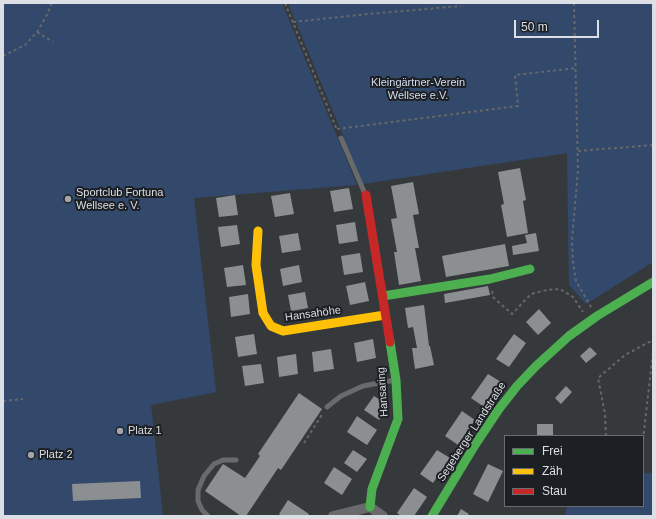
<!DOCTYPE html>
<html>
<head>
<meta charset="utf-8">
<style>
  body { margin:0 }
  #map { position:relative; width:656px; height:519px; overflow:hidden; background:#36393c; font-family:Helvetica,sans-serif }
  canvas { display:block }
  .frame { position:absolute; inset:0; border:4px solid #dcdfe5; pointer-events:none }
  .legend { position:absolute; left:504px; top:435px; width:140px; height:72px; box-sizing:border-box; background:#1c1f23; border:1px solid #696c71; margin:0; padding:5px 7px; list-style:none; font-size:12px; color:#dcdfe5 }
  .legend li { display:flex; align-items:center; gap:8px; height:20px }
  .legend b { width:20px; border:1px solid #696c71 }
  .scale { position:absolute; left:514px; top:20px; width:85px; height:18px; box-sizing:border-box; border:2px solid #dcdfe5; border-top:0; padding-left:5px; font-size:12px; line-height:14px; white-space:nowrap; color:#dcdfe5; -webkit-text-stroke:3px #1c1f23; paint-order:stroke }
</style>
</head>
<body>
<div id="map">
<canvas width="656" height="519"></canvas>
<div class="frame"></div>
<ul class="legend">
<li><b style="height:5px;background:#4caf50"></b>Frei</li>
<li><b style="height:5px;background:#ffc107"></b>Zäh</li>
<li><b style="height:5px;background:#c62828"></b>Stau</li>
</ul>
<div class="scale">50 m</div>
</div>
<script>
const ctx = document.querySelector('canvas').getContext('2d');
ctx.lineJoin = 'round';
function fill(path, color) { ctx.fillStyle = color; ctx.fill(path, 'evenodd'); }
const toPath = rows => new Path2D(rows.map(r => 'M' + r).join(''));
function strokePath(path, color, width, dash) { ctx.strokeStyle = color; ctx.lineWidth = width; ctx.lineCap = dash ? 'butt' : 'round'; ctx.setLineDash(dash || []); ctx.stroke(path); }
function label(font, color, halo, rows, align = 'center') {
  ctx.font = font + ' Helvetica,sans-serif'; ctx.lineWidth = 4; ctx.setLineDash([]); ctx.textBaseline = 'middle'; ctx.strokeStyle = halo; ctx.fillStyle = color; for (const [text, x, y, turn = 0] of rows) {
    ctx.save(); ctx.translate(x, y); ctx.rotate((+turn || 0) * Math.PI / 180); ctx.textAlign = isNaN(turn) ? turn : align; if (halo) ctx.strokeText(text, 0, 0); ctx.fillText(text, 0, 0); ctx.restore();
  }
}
fill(toPath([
  [3,3,282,3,357,185,194,198,216,392,151,405,163,516,3,516],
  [288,3,653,3,653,262,586,304,569,285,567,153,363,184],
  [653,472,653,516,565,516,567,506,643,506,643,474]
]), '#32496c');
fill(toPath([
  [520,168,526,200,523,201,528,233,507,237,501,205,504,204,498,172],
  [413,182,419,214,413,215,419,248,415,248,421,281,399,285,394,252,397,252,391,219,397,218,391,186],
  [349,188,353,209,334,212,330,191],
  [290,193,294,214,275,217,271,196],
  [235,195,238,215,219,217,216,198],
  [355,222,358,241,339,244,336,225],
  [237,225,240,244,221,247,218,227],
  [298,233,301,250,282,253,279,236],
  [536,233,539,251,513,255,512,246,527,243,525,235],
  [505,244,509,266,446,277,442,256],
  [360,253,363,272,344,275,341,256],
  [243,265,246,285,227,287,224,268],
  [299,265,302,282,283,286,280,269],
  [365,282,369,301,350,305,346,286],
  [488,286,490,295,445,303,444,294],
  [305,292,308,308,291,311,288,295],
  [248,294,250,314,231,317,229,297],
  [424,305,429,346,430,346,434,365,415,369,412,348,417,348,413,327,408,328,405,308],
  [539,309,551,323,538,335,526,322],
  [254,334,257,354,238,357,235,337],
  [514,334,526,343,509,367,496,359],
  [373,339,376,358,357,362,354,343],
  [590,347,597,354,586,363,580,356],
  [331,349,334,369,314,372,312,352],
  [296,354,298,374,279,377,277,357],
  [261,364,264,383,245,386,242,366],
  [488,374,501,382,484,407,471,398],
  [566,386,572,392,561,404,555,398],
  [299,393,322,409,281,470,278,468,246,516,241,516,205,491,223,464,245,478,260,456,258,454],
  [374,396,389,406,379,420,364,410],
  [462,411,475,420,458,445,445,436],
  [357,416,377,430,367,445,347,432],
  [537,424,553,424,553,436,537,436],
  [353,450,367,459,357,472,344,463],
  [437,450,450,458,433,483,420,474],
  [488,464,503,471,488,502,473,494],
  [334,467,352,479,342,495,324,483],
  [140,481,141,498,73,501,72,484],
  [414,488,427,497,414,516,401,516,397,513],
  [288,500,309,514,308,516,282,516,279,514],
  [461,509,469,514,467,516,457,516]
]), '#8c8f92');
strokePath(toPath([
  [285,3,337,130],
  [574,3,578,170,572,240,573,262,576,281,591,307],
  [293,22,368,14,461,6],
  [37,32,53,42],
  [3,56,25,45,37,32,47,15,52,3],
  [337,129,518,106,515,75,577,68],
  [578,151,653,145],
  [492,291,493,297,512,314,531,294,547,290,560,289,573,297,583,312],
  [3,401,23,399],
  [606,436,605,414,598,378,625,355,653,340],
  [643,440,653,352],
  [304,443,323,413]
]), '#666769', 2, [3, 3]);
strokePath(toPath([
  [341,138,365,194],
  [327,407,341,396,363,386,395,380],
  [208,516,202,510,198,501,198,490,204,476,214,464,223,460,236,460]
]), '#686a6c', 5);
strokePath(toPath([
  [333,516,370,507,383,516]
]), '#686a6c', 10);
strokePath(toPath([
  [383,296,490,279,530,269],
  [370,507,372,489,398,419,396,380,390,342],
  [432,516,475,445,499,409,517,386,536,366,569,336,597,316,653,282]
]), '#4caf50', 9);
strokePath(toPath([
  [258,231,256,265,263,313,271,326,283,331,385,315]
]), '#ffc107', 9);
strokePath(toPath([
  [366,195,390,342]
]), '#c62828', 9);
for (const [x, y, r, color] of [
  [68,199,4,"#a2a5aa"],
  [120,431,4,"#a2a5aa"],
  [31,455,4,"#a2a5aa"]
]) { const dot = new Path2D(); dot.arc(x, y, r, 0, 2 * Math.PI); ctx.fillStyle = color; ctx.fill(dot); strokePath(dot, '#1c1f23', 1.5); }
label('11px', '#d1ddef', '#1c1f23', [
  ["Kleingärtner-Verein",418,83],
  ["Wellsee e.V.",418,96]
]);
label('11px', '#dcdfe5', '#1c1f23', [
  ["Sportclub Fortuna",76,193],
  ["Wellsee e. V.",76,206],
  ["Platz 1",128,431],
  ["Platz 2",39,455]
], 'left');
label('11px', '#dcdfe5', '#1c1f23', [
  ["Hansahöhe",313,314,-8],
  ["Hansaring",383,392,-94],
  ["Segeberger Landstraße",472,432,-57]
]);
</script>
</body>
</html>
